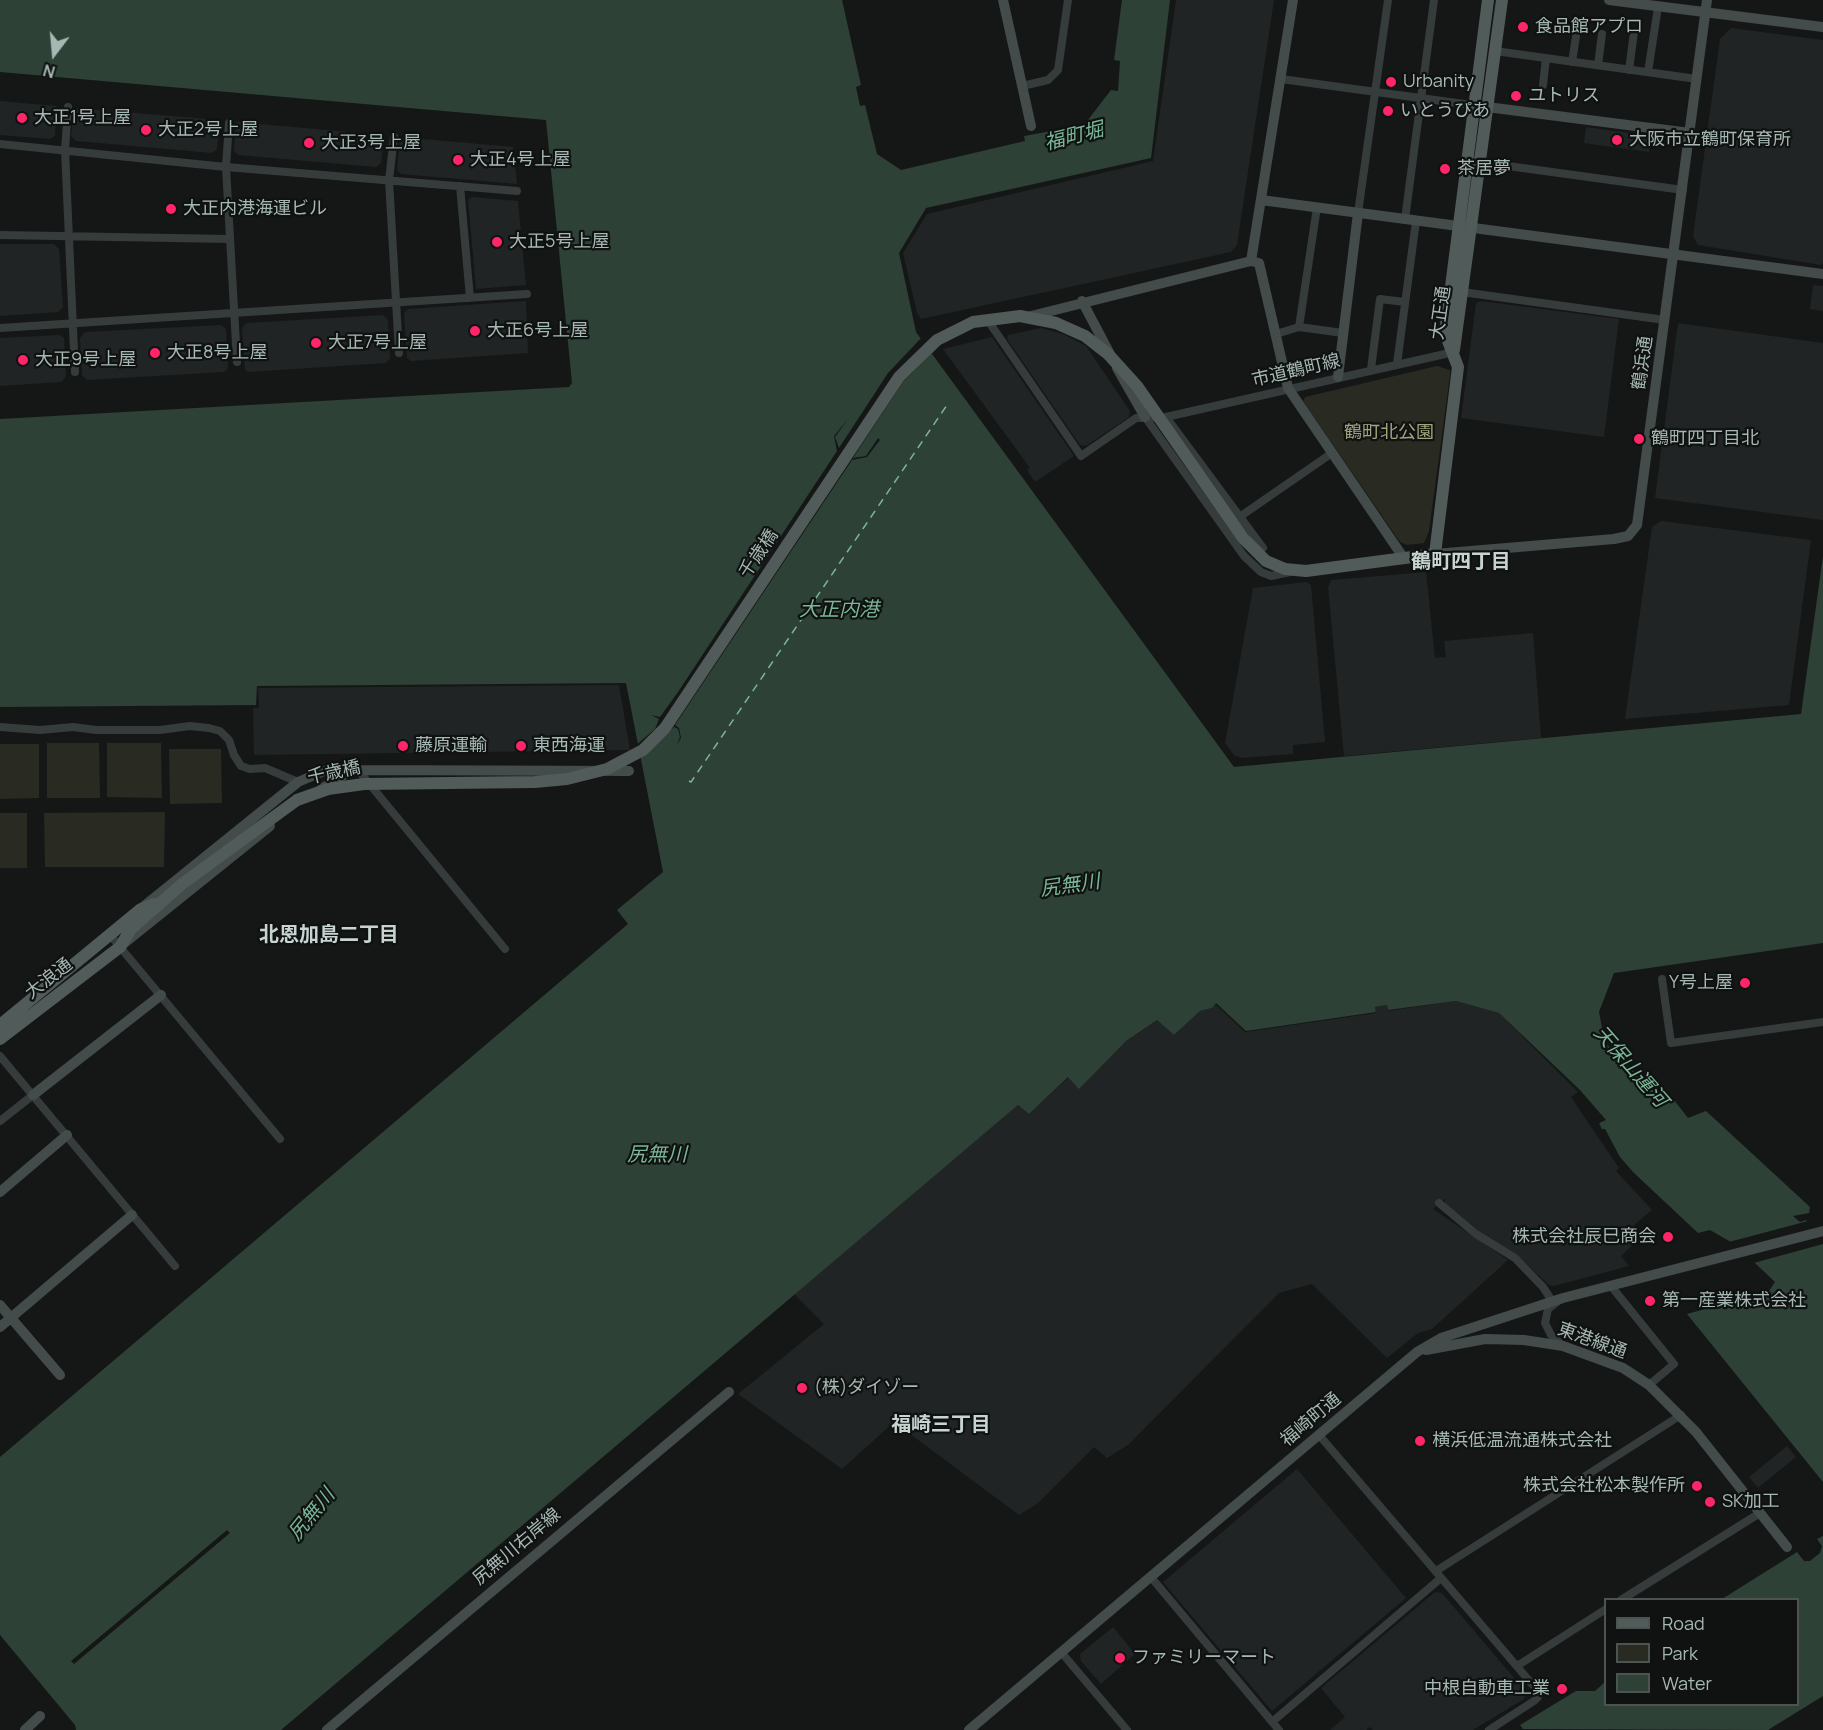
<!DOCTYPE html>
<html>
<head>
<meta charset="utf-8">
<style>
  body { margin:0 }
  #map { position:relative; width:1823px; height:1730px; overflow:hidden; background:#151717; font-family:Manrope,sans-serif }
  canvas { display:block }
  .legend { position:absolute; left:1604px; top:1598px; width:195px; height:108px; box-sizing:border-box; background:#101212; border:2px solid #4c5452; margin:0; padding:8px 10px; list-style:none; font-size:18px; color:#a6b8b3 }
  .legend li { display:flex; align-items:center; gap:12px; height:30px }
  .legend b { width:30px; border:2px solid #4c5452 }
  .north { position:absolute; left:24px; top:24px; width:60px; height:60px; -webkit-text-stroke:4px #101212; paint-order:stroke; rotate:196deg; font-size:16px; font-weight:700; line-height:24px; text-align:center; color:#a6b8b3 }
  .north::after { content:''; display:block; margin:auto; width:21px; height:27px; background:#a6b8b3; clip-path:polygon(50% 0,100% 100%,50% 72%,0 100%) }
</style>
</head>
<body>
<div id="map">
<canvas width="1823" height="1730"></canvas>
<ul class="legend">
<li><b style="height:8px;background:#515b59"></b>Road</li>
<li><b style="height:16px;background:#292a21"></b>Park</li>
<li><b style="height:16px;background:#2d4136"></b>Water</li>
</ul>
<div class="north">N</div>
</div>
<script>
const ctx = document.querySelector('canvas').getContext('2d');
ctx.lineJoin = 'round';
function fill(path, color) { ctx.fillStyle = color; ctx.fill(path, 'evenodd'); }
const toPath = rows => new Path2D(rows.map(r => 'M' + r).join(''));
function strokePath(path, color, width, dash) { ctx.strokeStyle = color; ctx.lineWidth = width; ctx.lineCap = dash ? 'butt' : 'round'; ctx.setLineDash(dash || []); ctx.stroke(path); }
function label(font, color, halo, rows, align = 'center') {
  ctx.font = font + ' Manrope,"Noto Sans JP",sans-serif'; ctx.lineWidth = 4.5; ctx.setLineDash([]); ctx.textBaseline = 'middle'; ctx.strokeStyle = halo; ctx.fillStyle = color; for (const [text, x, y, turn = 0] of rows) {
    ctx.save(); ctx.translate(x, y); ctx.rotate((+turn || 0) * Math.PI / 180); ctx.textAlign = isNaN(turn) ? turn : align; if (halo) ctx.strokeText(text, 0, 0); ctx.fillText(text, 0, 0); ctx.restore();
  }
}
fill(toPath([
  [1176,0,1274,0,1237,245,1231,252,921,319,917,313,903,253,927,214,1153,161],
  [1731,28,1823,40,1823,263,1821,265,1698,245,1693,236,1720,39],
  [0,101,57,106,55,136,50,139,0,135],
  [74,108,220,120,217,149,212,153,76,141,71,136],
  [236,122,384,135,381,163,376,167,238,155,234,151],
  [1586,127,1651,136,1649,152,1584,143],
  [400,137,513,147,517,184,401,174,397,170],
  [472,197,518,201,526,285,476,289,468,200],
  [0,244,54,244,59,249,63,307,58,312,0,316],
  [1813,285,1823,286,1823,311,1810,309],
  [526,301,528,353,411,361,407,358,404,313,408,309],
  [1481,301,1619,319,1604,437,1461,418,1476,303],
  [383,315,388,320,390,358,386,363,248,372,245,369,242,328,246,323],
  [1678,323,1823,343,1823,520,1655,498],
  [221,325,226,329,228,368,224,372,87,380,82,375,80,338,85,332],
  [1041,328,1063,334,1086,346,1130,411,1129,417,1086,446,1080,445,1007,339,1008,335],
  [60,335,64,338,66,376,62,382,0,386,0,338],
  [992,337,1074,456,1035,482,1027,470,1030,468,943,349],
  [1661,521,1811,540,1789,705,1625,719,1652,527],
  [1426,572,1435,658,1446,657,1444,641,1533,633,1541,738,1344,756,1328,587,1331,580],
  [1306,582,1311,585,1325,742,1293,745,1293,754,1241,758,1234,755,1225,743,1253,588],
  [619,685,630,750,254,755,253,708,259,708,258,688],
  [1456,1001,1499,1013,1578,1092,1571,1097,1619,1168,1616,1171,1652,1210,1634,1225,1643,1235,1621,1256,1629,1266,1554,1286,1549,1285,1516,1254,1479,1231,1445,1204,1445,1199,1433,1209,1508,1260,1432,1329,1418,1333,1387,1358,1312,1284,1279,1293,1128,1445,1107,1458,1094,1447,1037,1504,1019,1515,894,1422,842,1469,738,1394,824,1324,794,1294,1018,1105,1029,1114,1069,1077,1079,1088,1126,1041,1157,1020,1174,1035,1200,1011,1212,1008,1215,1004,1245,1032,1376,1013,1375,1007,1387,1005,1388,1011],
  [1787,1446,1796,1457,1758,1488,1749,1477],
  [1297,1469,1406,1598,1272,1711,1163,1582],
  [1435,1592,1442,1593,1526,1692,1524,1699,1473,1730,1373,1730,1370,1727,1366,1730,1330,1730,1345,1717,1321,1688],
  [1113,1627,1135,1654,1101,1684,1081,1661,1080,1654]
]), '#212424');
fill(toPath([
  [1437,366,1450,370,1450,375,1429,531,1424,543,1407,545,1400,542,1303,401,1305,397],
  [47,743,99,743,100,798,47,798],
  [107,743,161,743,162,798,107,797],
  [0,744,39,744,39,798,0,799],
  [169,749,221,749,222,803,170,804],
  [165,812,164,867,45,867,44,813],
  [0,813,27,813,27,868,0,868]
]), '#292a21');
fill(toPath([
  [0,0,842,0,861,85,856,87,860,106,865,105,877,154,901,170,1025,141,1024,136,1084,125,1111,90,1118,91,1120,61,1114,60,1122,0,1170,0,1151,158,926,208,899,253,916,332,1234,767,1801,714,1823,556,1823,943,1614,973,1599,1012,1605,1043,1657,1094,1674,1100,1688,1118,1706,1111,1810,1207,1809,1213,1793,1216,1800,1222,1806,1220,1823,1240,1823,1482,1687,1314,1769,1291,1775,1282,1736,1245,1710,1230,1698,1233,1633,1172,1620,1157,1605,1129,1602,1129,1599,1123,1606,1120,1580,1090,1499,1013,1456,1001,1388,1010,1387,1005,1375,1007,1376,1012,1246,1031,1216,1003,1212,1008,1200,1011,1174,1035,1157,1020,1126,1041,1079,1089,1068,1077,1029,1114,1018,1105,281,1730,76,1730,75,1725,0,1635,0,1457,628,924,617,910,663,872,626,683,257,686,256,705,0,707,0,419,569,387,572,383,546,120,0,72],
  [1823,1536,1823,1696,1768,1730,1523,1729,1520,1725,1576,1691,1595,1691,1605,1682,1606,1704,1798,1704,1798,1600,1722,1599,1797,1552,1804,1561,1810,1561,1820,1553,1822,1546,1817,1539]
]), '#2d4136');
fill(toPath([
  [923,336,934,351,903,382,853,458,866,456,878,438,880,440,867,457,852,460,675,725,679,728,681,738,677,745,680,737,678,729,674,727,638,759,635,746,655,729,659,719,651,715,660,717,678,692,837,451,834,436,848,419,835,437,839,448,888,373],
  [1808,1221,1823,1239,1823,1244,1750,1264,1729,1242],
  [227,1530,230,1533,74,1664,71,1661]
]), '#151717');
strokePath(toPath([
  [689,781,691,782,947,405]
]), '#7ab697', 1.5, [8, 6]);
strokePath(toPath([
  [1495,51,1697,79],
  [1572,62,1577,30],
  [1598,65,1602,34],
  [1629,70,1634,32],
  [1648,72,1658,7],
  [1281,79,1479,106],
  [1543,85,1546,58],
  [1022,86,1048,80,1058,70,1068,0],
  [68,107,65,150,75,372],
  [229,123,226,167,237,362],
  [394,137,389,180,399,353],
  [0,144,226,167,517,191],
  [1479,162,1683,190],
  [460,186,470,298],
  [1358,213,1388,0],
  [1405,219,1434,0],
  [0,235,229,239],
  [1462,292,1665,320],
  [991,325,1081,456,1136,418,1166,417,1454,352],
  [1299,327,1317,207],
  [0,328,527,294],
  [1276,334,1299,327,1343,333],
  [1397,364,1416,221],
  [1371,369,1380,299,1405,302],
  [1145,417,1244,556,1261,572,1271,576,1290,572],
  [1166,417,1263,548],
  [1238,518,1332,453],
  [0,727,40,730,73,727,96,730,160,730,190,726,209,728,220,731,229,740,234,755,241,766,250,769,265,768,298,782],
  [358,770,505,949],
  [110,935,280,1139],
  [1662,979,1671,1043,1823,1022],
  [0,1056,175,1266],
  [0,1121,33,1095],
  [1439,1203,1476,1234,1515,1258,1543,1287,1552,1301],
  [1611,1286,1674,1364,1649,1385],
  [1557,1302,1548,1309,1545,1323,1551,1335,1562,1345],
  [1319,1435,1538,1691,1538,1697,1534,1701,1489,1730],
  [1436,1571,1681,1415],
  [1150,1576,1279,1730],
  [1621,1600,1760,1513],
  [1061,1652,1127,1730],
  [1517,1666,1606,1609],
  [1272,1722,1441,1578]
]), '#363c3b', 8);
strokePath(toPath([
  [1003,0,1031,126],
  [1609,0,1823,27],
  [1487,107,1690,133],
  [1261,200,1823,274],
  [1251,261,1259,263,1288,388,1403,557],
  [1082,301,1110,354],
  [1027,317,1251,261,1293,0],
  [1117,368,1145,417],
  [1338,377,1358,213],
  [1435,554,1614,539,1628,536,1637,525,1707,0],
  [321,789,352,770],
  [143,907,298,782,324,771,336,768,352,770,629,771],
  [123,944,270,826],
  [33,1095,161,995],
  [0,1192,67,1135],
  [0,1305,60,1375],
  [0,1327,132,1215],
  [1426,1350,1485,1339,1524,1340,1563,1346,1623,1368,1649,1385,1696,1432,1787,1547],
  [25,1730,40,1716],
  [327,1730,729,1392],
  [969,1730,1417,1352,1441,1338,1563,1298,1823,1231]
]), '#434c4a', 10);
strokePath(toPath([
  [1454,350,1502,0],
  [0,1025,141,909,154,904],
  [0,1039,120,947,131,929,182,884,297,800,328,789,364,784,535,782,567,779,607,769,643,750,665,728,899,377,937,340,973,322,1020,316,1056,323,1085,336,1108,354,1137,386,1243,538,1266,561,1285,569,1306,571,1435,554,1458,367,1445,333,1488,0]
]), '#515b59', 12);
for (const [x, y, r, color] of [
  [1523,27,6,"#ff2569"],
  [1391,82,6,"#ff2569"],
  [1516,96,6,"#ff2569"],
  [1388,111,6,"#ff2569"],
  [22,118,6,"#ff2569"],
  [146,130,6,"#ff2569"],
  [1617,140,6,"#ff2569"],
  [309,143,6,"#ff2569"],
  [458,160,6,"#ff2569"],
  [1445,169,6,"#ff2569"],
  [171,209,6,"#ff2569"],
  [497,242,6,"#ff2569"],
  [475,331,6,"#ff2569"],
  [316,343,6,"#ff2569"],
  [155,353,6,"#ff2569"],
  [23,360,6,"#ff2569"],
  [1639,439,6,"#ff2569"],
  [403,746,6,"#ff2569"],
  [521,746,6,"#ff2569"],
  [1745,983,6,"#ff2569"],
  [1668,1237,6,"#ff2569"],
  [1650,1301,6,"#ff2569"],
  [802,1388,6,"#ff2569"],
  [1420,1441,6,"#ff2569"],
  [1697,1486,6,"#ff2569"],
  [1710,1502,6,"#ff2569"],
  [1120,1658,6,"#ff2569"],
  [1562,1689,6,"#ff2569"]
]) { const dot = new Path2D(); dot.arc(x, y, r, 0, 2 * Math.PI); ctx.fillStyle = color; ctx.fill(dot); strokePath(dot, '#101212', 2); }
label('18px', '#a6b8b3', '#101212', [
  ["食品館アプロ",1535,27],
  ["Urbanity",1403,82],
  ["ユトリス",1528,96],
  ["いとうぴあ",1400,111],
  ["大正1号上屋",34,118],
  ["大正2号上屋",158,130],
  ["大阪市立鶴町保育所",1629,140],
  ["大正3号上屋",321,143],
  ["大正4号上屋",470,160],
  ["茶居夢",1457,169],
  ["大正内港海運ビル",183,209],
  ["大正5号上屋",509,242],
  ["大正6号上屋",487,331],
  ["大正7号上屋",328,343],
  ["大正8号上屋",167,353],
  ["大正9号上屋",35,360],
  ["鶴町四丁目北",1651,439],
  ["藤原運輸",415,746],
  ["東西海運",533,746],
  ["Y号上屋",1733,983,"right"],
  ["株式会社辰巳商会",1656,1237,"right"],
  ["第一産業株式会社",1662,1301],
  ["(株)ダイゾー",814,1388],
  ["横浜低温流通株式会社",1432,1441],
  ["株式会社松本製作所",1685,1486,"right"],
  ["SK加工",1722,1502],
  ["ファミリーマート",1132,1658],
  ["中根自動車工業",1550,1689,"right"]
], 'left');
label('18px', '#a6b8b3', '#101212', [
  ["大正通",1441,313,-82],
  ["鶴浜通",1643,363,-82],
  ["市道鶴町線",1296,371,-13],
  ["千歳橋",759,554,-56],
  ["千歳橋",334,773,-12],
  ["大浪通",49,979,-38],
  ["東港線通",1592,1341,20],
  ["福崎町通",1311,1420,-40],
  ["尻無川右岸線",517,1547,-40]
]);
label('18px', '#a1a47b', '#101212', [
  ["鶴町北公園",1389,433]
]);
label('italic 20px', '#7ab697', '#101212', [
  ["福町堀",1074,137,-14],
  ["大正内港",839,610],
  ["尻無川",1070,886,-8],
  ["天保山運河",1630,1067,49],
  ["尻無川",657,1155],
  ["尻無川",312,1515,-51]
]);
label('bold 20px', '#c7d4d1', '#101212', [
  ["鶴町四丁目",1461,562],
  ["北恩加島二丁目",329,935],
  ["福崎三丁目",941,1425]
]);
</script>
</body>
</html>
